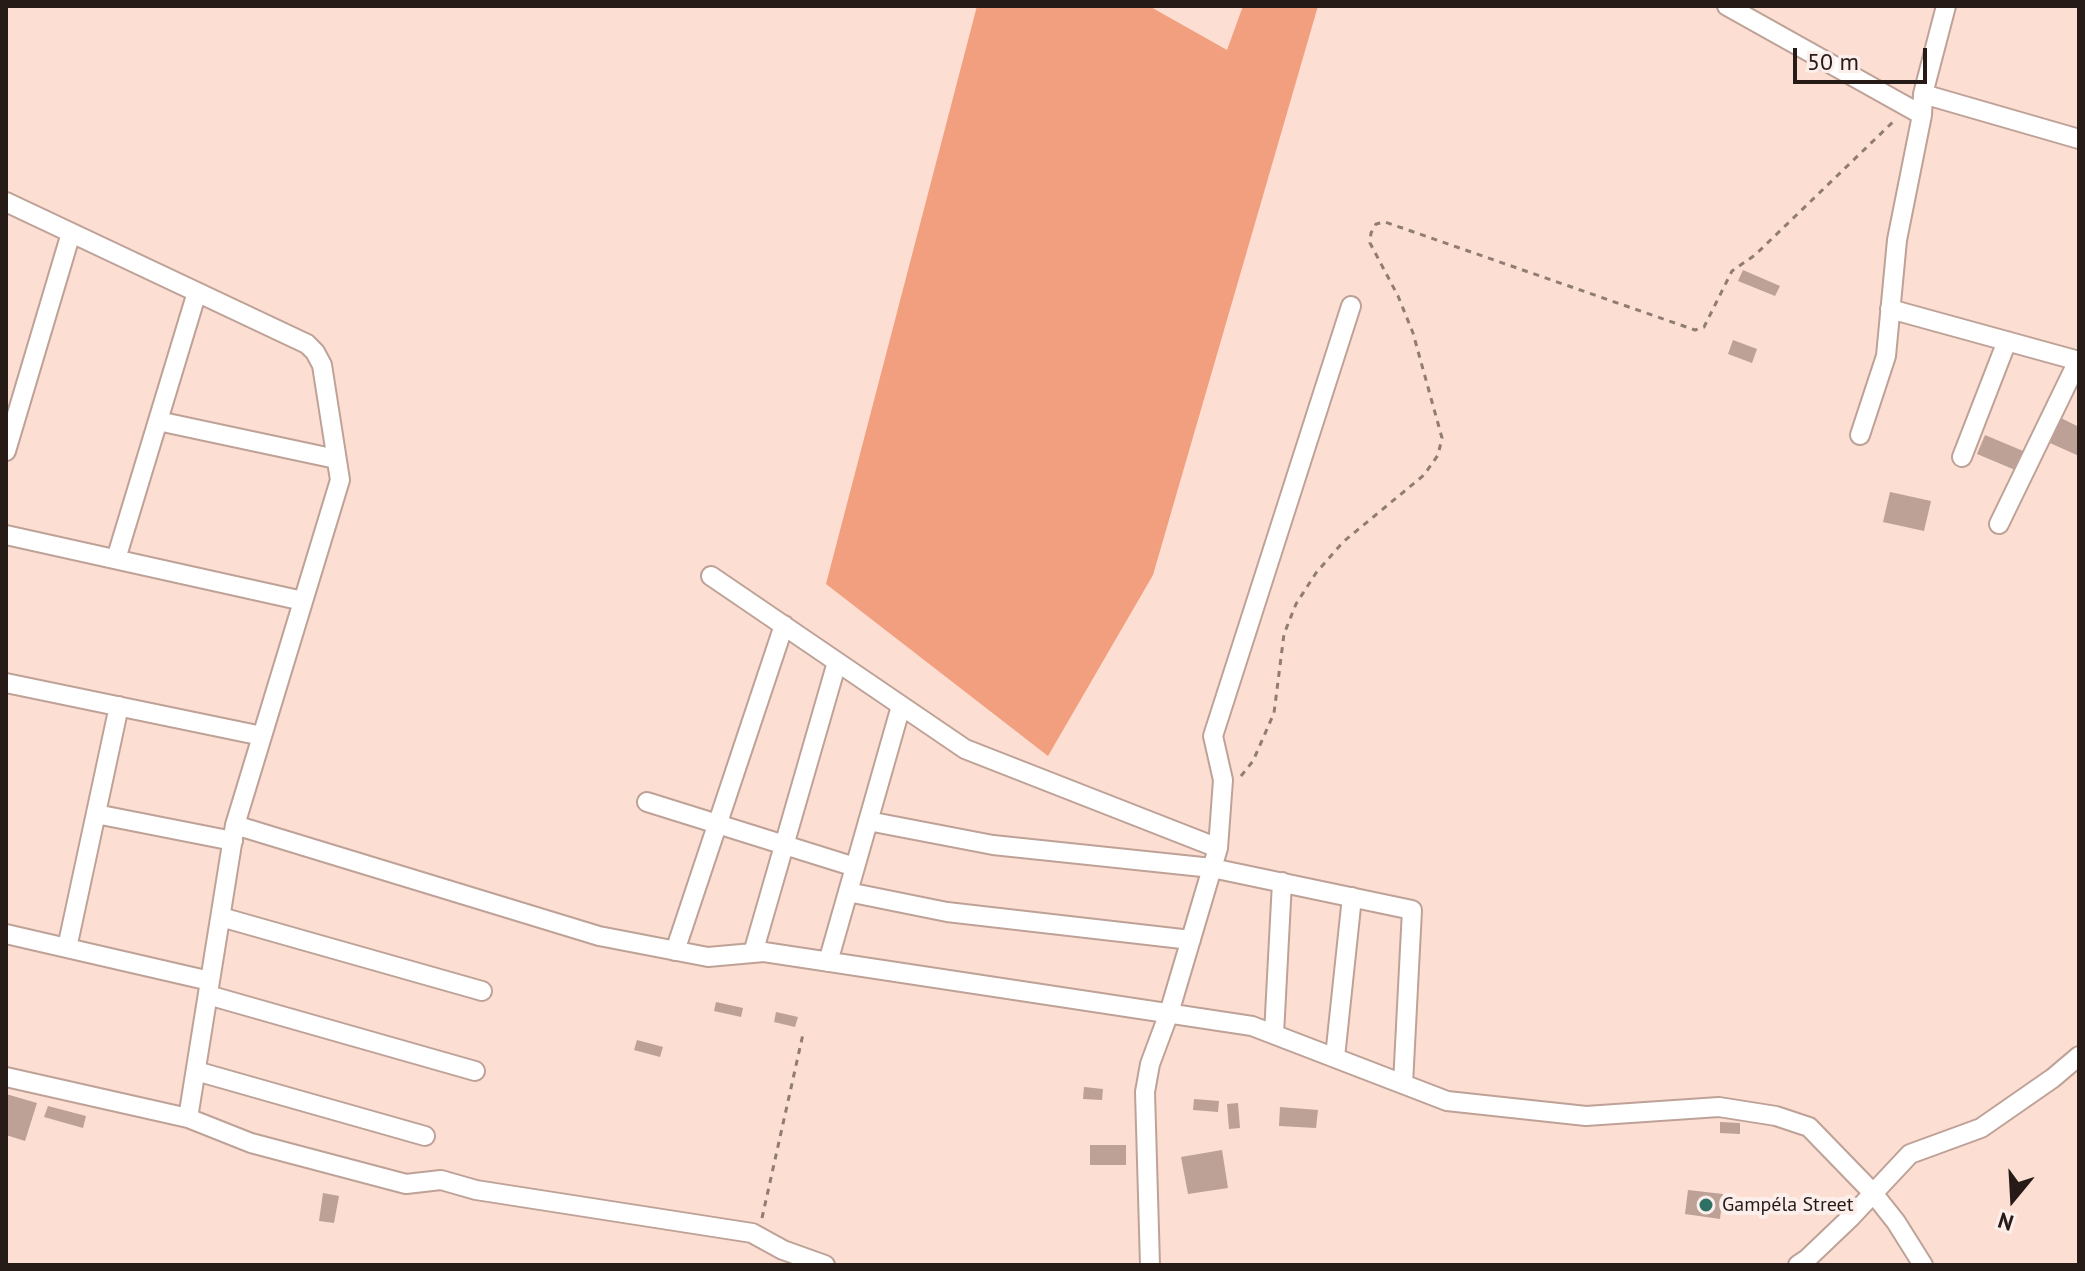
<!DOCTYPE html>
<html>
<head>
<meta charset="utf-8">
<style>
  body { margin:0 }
  #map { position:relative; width:2085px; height:1271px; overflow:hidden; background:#fcded2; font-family:"PT Sans",sans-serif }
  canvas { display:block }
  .frame { position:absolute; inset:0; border:8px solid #261b17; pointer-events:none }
  .north { position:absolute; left:1973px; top:1159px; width:80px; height:80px; -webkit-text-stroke:6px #fcefeb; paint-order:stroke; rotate:198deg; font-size:22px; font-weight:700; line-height:32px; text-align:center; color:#261b17 }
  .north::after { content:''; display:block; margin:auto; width:28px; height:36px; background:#261b17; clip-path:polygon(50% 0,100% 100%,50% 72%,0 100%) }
  .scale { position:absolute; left:1793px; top:48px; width:134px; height:36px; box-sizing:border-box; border:4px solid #261b17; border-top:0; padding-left:10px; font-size:24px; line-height:28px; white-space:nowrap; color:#261b17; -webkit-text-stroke:6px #fcefeb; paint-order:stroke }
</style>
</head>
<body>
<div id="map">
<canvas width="2085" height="1271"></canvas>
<div class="frame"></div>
<div class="north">N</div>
<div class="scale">50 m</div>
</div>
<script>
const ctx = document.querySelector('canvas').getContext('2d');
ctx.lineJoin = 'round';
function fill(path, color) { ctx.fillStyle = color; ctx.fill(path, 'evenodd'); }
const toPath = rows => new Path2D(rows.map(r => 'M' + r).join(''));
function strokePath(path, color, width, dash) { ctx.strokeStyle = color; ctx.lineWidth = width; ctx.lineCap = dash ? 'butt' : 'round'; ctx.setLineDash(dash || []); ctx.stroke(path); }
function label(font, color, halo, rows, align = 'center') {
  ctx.font = font + ' "PT Sans",sans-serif'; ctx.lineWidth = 8; ctx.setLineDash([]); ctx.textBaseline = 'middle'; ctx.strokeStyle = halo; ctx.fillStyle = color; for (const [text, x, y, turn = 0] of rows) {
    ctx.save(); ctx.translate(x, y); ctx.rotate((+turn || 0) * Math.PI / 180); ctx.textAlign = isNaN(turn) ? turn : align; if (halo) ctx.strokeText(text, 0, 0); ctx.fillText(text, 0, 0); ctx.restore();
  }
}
fill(toPath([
  [977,6,1149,6,1227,50,1243,6,1318,6,1153,575,1048,756,826,584]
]), '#f29f7f');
fill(toPath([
  [1743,270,1780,286,1775,296,1738,281],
  [1733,340,1757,349,1752,363,1728,354],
  [2061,418,2079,427,2079,456,2050,443],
  [1985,435,2028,453,2020,472,1977,454],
  [1890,492,1931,501,1924,531,1883,522],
  [716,1002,743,1008,741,1017,714,1011],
  [776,1012,798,1017,795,1027,774,1022],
  [637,1040,663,1047,660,1057,634,1050],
  [1084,1087,1103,1089,1102,1100,1083,1099],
  [6,1094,37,1103,25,1141,6,1135],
  [1194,1099,1219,1101,1218,1112,1193,1110],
  [1238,1103,1240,1128,1229,1129,1227,1104],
  [48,1106,86,1116,83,1128,44,1117],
  [1280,1107,1318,1110,1316,1128,1279,1126],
  [1720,1122,1740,1123,1740,1134,1720,1133],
  [1090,1145,1126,1145,1126,1165,1090,1165],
  [1222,1150,1228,1188,1188,1194,1181,1157],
  [1688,1190,1723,1194,1720,1219,1685,1214],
  [323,1193,339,1196,334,1223,319,1221]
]), '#bda096');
const minor = toPath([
  [1727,6,1922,115],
  [1923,94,2079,139],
  [6,202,307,344,315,352,322,365,340,480,235,825,188,1118,6,1077],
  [1890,309,2079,361],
  [158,421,336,459],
  [1860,435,1886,356,1897,240,1922,115,1923,94,1946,6],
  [6,451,71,233],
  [1962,457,2007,341],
  [1999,524,2078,361],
  [6,535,303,601],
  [116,559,197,292],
  [711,576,965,749,1218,848],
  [6,683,262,736],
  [647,802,855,867],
  [96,814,233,841],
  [868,821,993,845,1212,868,1412,910,1403,1084],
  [235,825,599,936,708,957,764,952,1252,1026,1447,1101,1586,1116,1719,1107,1776,1116,1809,1127,1873,1193,1896,1222,1923,1265],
  [848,892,947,912,1191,940],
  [221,917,482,991],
  [6,934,210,981],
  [67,948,119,706],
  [675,951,784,625],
  [753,953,837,662],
  [828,962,901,706],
  [208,995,475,1071],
  [1274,1034,1282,882],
  [1335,1057,1352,897],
  [196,1071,425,1136],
  [188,1118,251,1143,406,1184,441,1180,476,1190,752,1233,783,1250,825,1265],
  [1150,1265,1145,1092,1150,1064,1169,1013,1218,848,1223,780,1213,736,1351,306],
  [1798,1265,1807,1259,1850,1218,1910,1154,1981,1128,2053,1078,2079,1056]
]);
strokePath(minor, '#bea297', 22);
strokePath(toPath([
  [1241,776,1253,761,1274,713,1284,634,1296,604,1316,573,1343,542,1424,475,1438,455,1442,438,1413,333,1398,296,1370,243,1371,233,1376,224,1385,222,1695,330,1704,327,1732,271,1755,255,1896,119],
  [762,1218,803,1034]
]), '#917c74', 3, [6, 6]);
strokePath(minor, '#fff', 18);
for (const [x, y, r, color] of [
  [1706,1205,8,"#2d7164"]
]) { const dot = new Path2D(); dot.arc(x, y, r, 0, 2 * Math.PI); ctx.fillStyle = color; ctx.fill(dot); strokePath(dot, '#fcefeb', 3); }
label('20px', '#261b17', '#fcefeb', [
  ["Gampéla Street",1722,1205]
], 'left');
</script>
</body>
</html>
